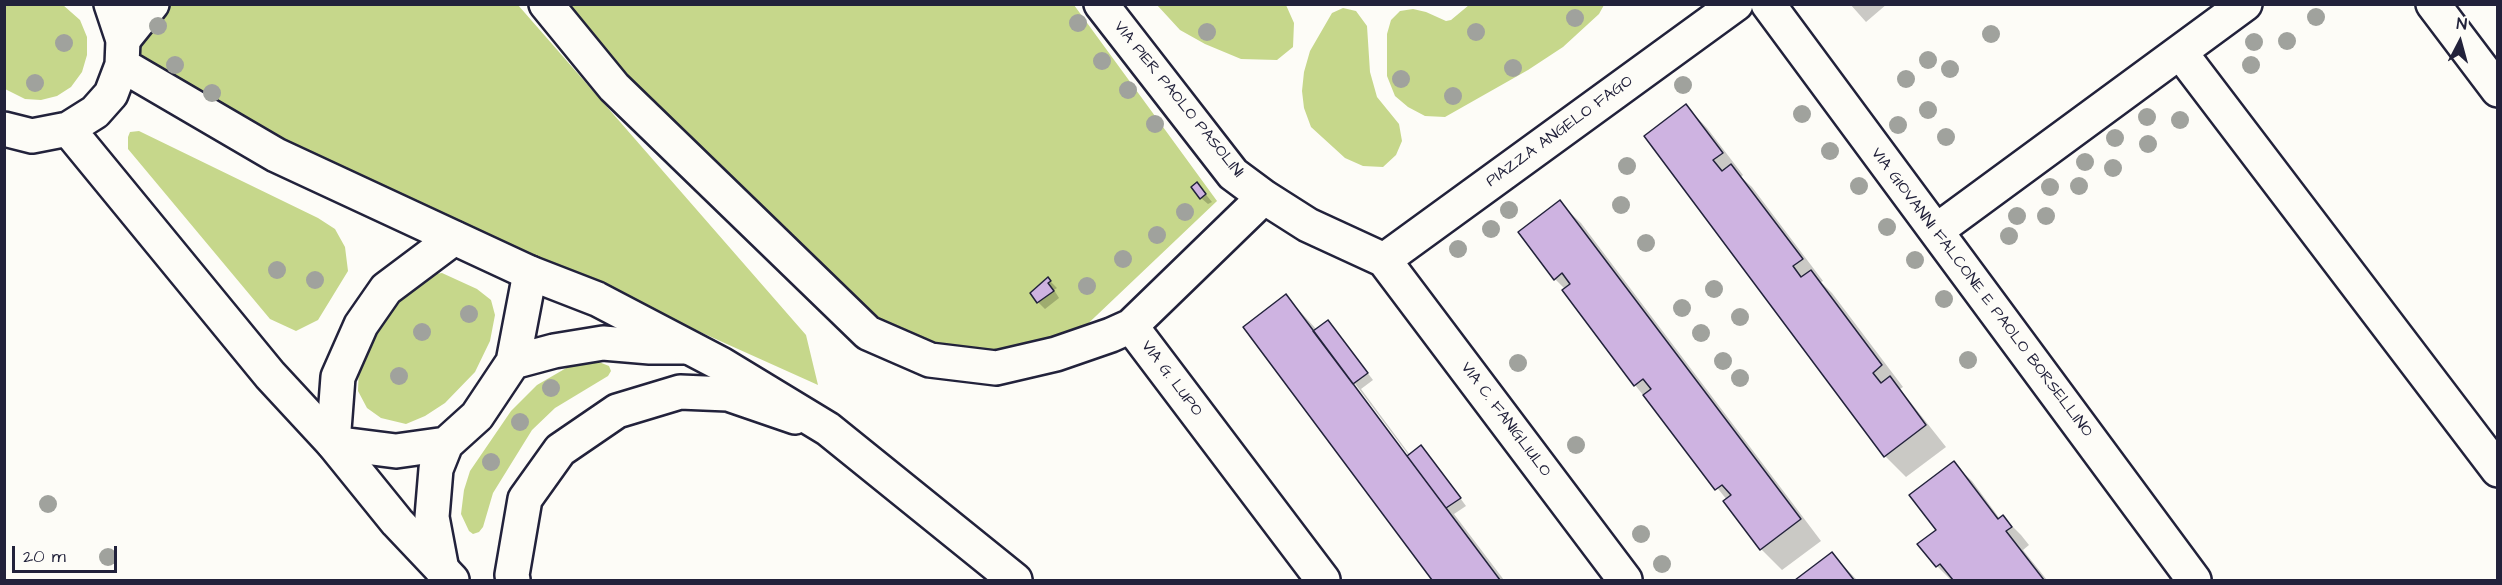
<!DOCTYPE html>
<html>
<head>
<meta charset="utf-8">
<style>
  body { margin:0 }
  #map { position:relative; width:2502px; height:585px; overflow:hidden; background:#fdfcf7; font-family:"Architects Daughter",sans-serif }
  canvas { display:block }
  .frame { position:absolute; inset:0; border:6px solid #22223b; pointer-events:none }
  .north { position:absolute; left:2430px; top:12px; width:60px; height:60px; -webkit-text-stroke:4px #fdfcf7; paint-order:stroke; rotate:6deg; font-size:16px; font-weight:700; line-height:24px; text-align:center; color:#22223b }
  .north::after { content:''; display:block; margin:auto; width:21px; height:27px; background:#22223b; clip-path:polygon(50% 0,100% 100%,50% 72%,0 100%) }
  .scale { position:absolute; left:12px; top:546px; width:105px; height:27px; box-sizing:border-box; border:3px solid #22223b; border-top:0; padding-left:8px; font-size:18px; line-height:21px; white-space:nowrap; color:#22223b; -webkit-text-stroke:4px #fdfcf7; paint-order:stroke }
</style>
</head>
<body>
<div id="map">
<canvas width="2502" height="585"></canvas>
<div class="frame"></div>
<div class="north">N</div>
<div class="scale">20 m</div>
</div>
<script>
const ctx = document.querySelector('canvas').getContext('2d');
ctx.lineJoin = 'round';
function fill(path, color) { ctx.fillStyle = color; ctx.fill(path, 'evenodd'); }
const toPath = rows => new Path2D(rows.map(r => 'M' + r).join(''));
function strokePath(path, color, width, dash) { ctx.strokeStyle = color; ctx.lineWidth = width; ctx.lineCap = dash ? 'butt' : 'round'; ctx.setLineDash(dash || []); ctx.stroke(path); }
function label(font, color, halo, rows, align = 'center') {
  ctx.font = font + ' "Architects Daughter",sans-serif'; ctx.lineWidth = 4.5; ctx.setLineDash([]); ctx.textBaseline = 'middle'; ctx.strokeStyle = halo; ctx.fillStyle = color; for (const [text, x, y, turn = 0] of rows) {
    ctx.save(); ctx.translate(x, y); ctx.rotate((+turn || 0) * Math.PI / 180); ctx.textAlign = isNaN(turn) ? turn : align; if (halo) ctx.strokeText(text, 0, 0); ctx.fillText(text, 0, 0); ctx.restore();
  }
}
fill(toPath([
  [8,4,63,5,80,20,87,37,87,55,82,72,71,87,57,96,41,100,25,99,5,89,4,6],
  [148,5,518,5,806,335,818,385,182,99,122,65],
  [546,5,1074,5,1217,201,1056,354,996,368,868,333],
  [1157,5,1286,5,1294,23,1293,47,1277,60,1241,59,1205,44,1180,30],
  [1469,5,1469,4,1604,5,1599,14,1563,47,1528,70,1445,117,1425,116,1408,107,1395,96,1387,76,1387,34,1391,20,1400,11,1413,9,1426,12,1446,21,1451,20],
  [1343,8,1356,11,1367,26,1370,72,1377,97,1399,124,1402,141,1396,155,1383,167,1363,166,1345,158,1311,127,1304,108,1302,91,1304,72,1310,51,1332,13],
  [139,131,318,218,335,229,345,247,348,271,318,320,296,331,270,319,128,149,128,137,130,132],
  [442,273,477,289,491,300,495,315,490,341,475,372,445,403,425,416,406,424,381,418,367,408,358,391,359,365,392,307,410,286,427,275],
  [599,362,609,366,611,371,608,376,555,408,532,430,493,493,483,527,479,532,473,534,469,531,461,514,464,490,470,471,511,411,537,385,568,367]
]), '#c6d78b');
fill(toPath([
  [1850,4,1887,4,1866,22],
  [1686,106,1707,128,1743,175,1741,177,1752,187,1823,281,1821,282,1832,293,1903,387,1900,389,1946,447,1906,477,1885,456,1646,137],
  [1203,191,1212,202,1208,204,1201,198],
  [1559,202,1581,223,1821,541,1782,570,1761,549,1727,500,1635,385,1565,289,1555,279],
  [1048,279,1057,288,1054,290,1059,298,1045,309,1038,302],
  [1286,296,1317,330,1334,329,1373,380,1361,389,1410,455,1428,454,1466,506,1454,514,1504,580,1434,580,1245,327],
  [1350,377,1410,457,1406,457,1347,379],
  [1953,463,1972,481,2000,519,2003,517,2021,535,2029,545,2023,550,2047,580,1951,580,1937,566,1938,530],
  [1832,554,1857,580,1797,580]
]), '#0003');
const building = toPath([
  [1686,104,1723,153,1713,160,1722,171,1731,164,1803,259,1793,266,1801,277,1811,270,1882,365,1873,373,1881,383,1890,376,1926,425,1884,457,1644,136,1686,104],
  [1197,182,1206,194,1200,199,1191,187,1197,182],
  [1560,200,1801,519,1760,550,1723,501,1731,495,1722,485,1715,490,1643,395,1651,389,1643,379,1634,386,1562,290,1570,284,1562,273,1554,280,1518,232,1560,200],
  [1048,277,1051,281,1048,283,1054,291,1037,303,1030,293,1048,277],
  [1286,294,1407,456,1500,580,1432,580,1243,327,1286,294],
  [1328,320,1368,373,1353,384,1313,331,1328,320],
  [1421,445,1461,498,1446,508,1407,456,1421,445],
  [1954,461,1998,519,2003,515,2012,527,2006,531,2044,580,1953,580,1940,564,1936,567,1917,544,1936,530,1909,495,1954,461],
  [1832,552,1854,580,1795,580,1832,552]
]);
fill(building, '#ceb3e1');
strokePath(building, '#22223b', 1.5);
const minor = toPath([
  [546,4,614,87,868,333,930,360,996,368,1056,354,1111,335,1131,326],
  [1101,4,1233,174,1264,197,1308,225,1384,260,1625,580],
  [1768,4,2194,580],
  [2433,4,2498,90],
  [123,40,152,4],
  [2180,52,2498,470],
  [1264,197,1131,326,1323,580],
  [1936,231,2245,4],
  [1384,260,1736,4],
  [513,362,554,351,603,343,650,347,686,347],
  [446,444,396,451,333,443,338,377,361,325,386,289,454,238],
  [442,570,432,517,436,469,446,444,477,416,513,362,530,273],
  [513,580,512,575,525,499,560,450,617,411,680,392,728,394,795,417]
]);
const tertiary = toPath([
  [122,65,276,155,530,273,597,299,721,364,828,429,1015,580],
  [4,129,32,136,68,129,95,112,111,94,122,65,123,40,111,4],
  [68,129,270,375,333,443,397,522,452,580]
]);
strokePath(minor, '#22223b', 38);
strokePath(tertiary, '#22223b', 38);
strokePath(minor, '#fdfcf7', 33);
strokePath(tertiary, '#fdfcf7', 33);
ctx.fillStyle = '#a0a29d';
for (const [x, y] of [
  [2316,17],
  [1575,18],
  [1078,23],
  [158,26],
  [1207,32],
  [1476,32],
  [1991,34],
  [2287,41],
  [2254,42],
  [64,43],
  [1928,60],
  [1102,61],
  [175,65],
  [2251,65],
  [1513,68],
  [1950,69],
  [1401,79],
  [1906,79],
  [35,83],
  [1683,85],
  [1128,90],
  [212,93],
  [1453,96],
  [1928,110],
  [1802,114],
  [2147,117],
  [2180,120],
  [1155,124],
  [1898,125],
  [1946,137],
  [2115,138],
  [2148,144],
  [1830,151],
  [2085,162],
  [1627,166],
  [2113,168],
  [1859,186],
  [2079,186],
  [2050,187],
  [1621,205],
  [1509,210],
  [1185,212],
  [2017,216],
  [2046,216],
  [1887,227],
  [1491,229],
  [1157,235],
  [2009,236],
  [1646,243],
  [1458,249],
  [1123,259],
  [1915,260],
  [277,270],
  [315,280],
  [1087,286],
  [1714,289],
  [1944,299],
  [1682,308],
  [469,314],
  [1740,317],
  [422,332],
  [1701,333],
  [1968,360],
  [1723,361],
  [1518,363],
  [399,376],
  [1740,378],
  [551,388],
  [520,422],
  [1576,445],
  [491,462],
  [48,504],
  [1641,534],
  [108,557],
  [1662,564]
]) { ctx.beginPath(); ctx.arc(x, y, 9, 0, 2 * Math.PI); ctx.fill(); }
label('16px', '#22223b', '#fdfcf7', [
  ["VIA PIER PAOLO PASOLINI",1178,100,51],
  ["PIAZZA ANGELO FAGO",1560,132,-36],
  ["VIA GIOVANNI FALCONE E PAOLO BORSELLINO",1981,293,53],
  ["VIA G. LUPO",1171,379,53],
  ["VIA C. FANIGLIULO",1505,420,53]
]);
</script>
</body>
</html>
